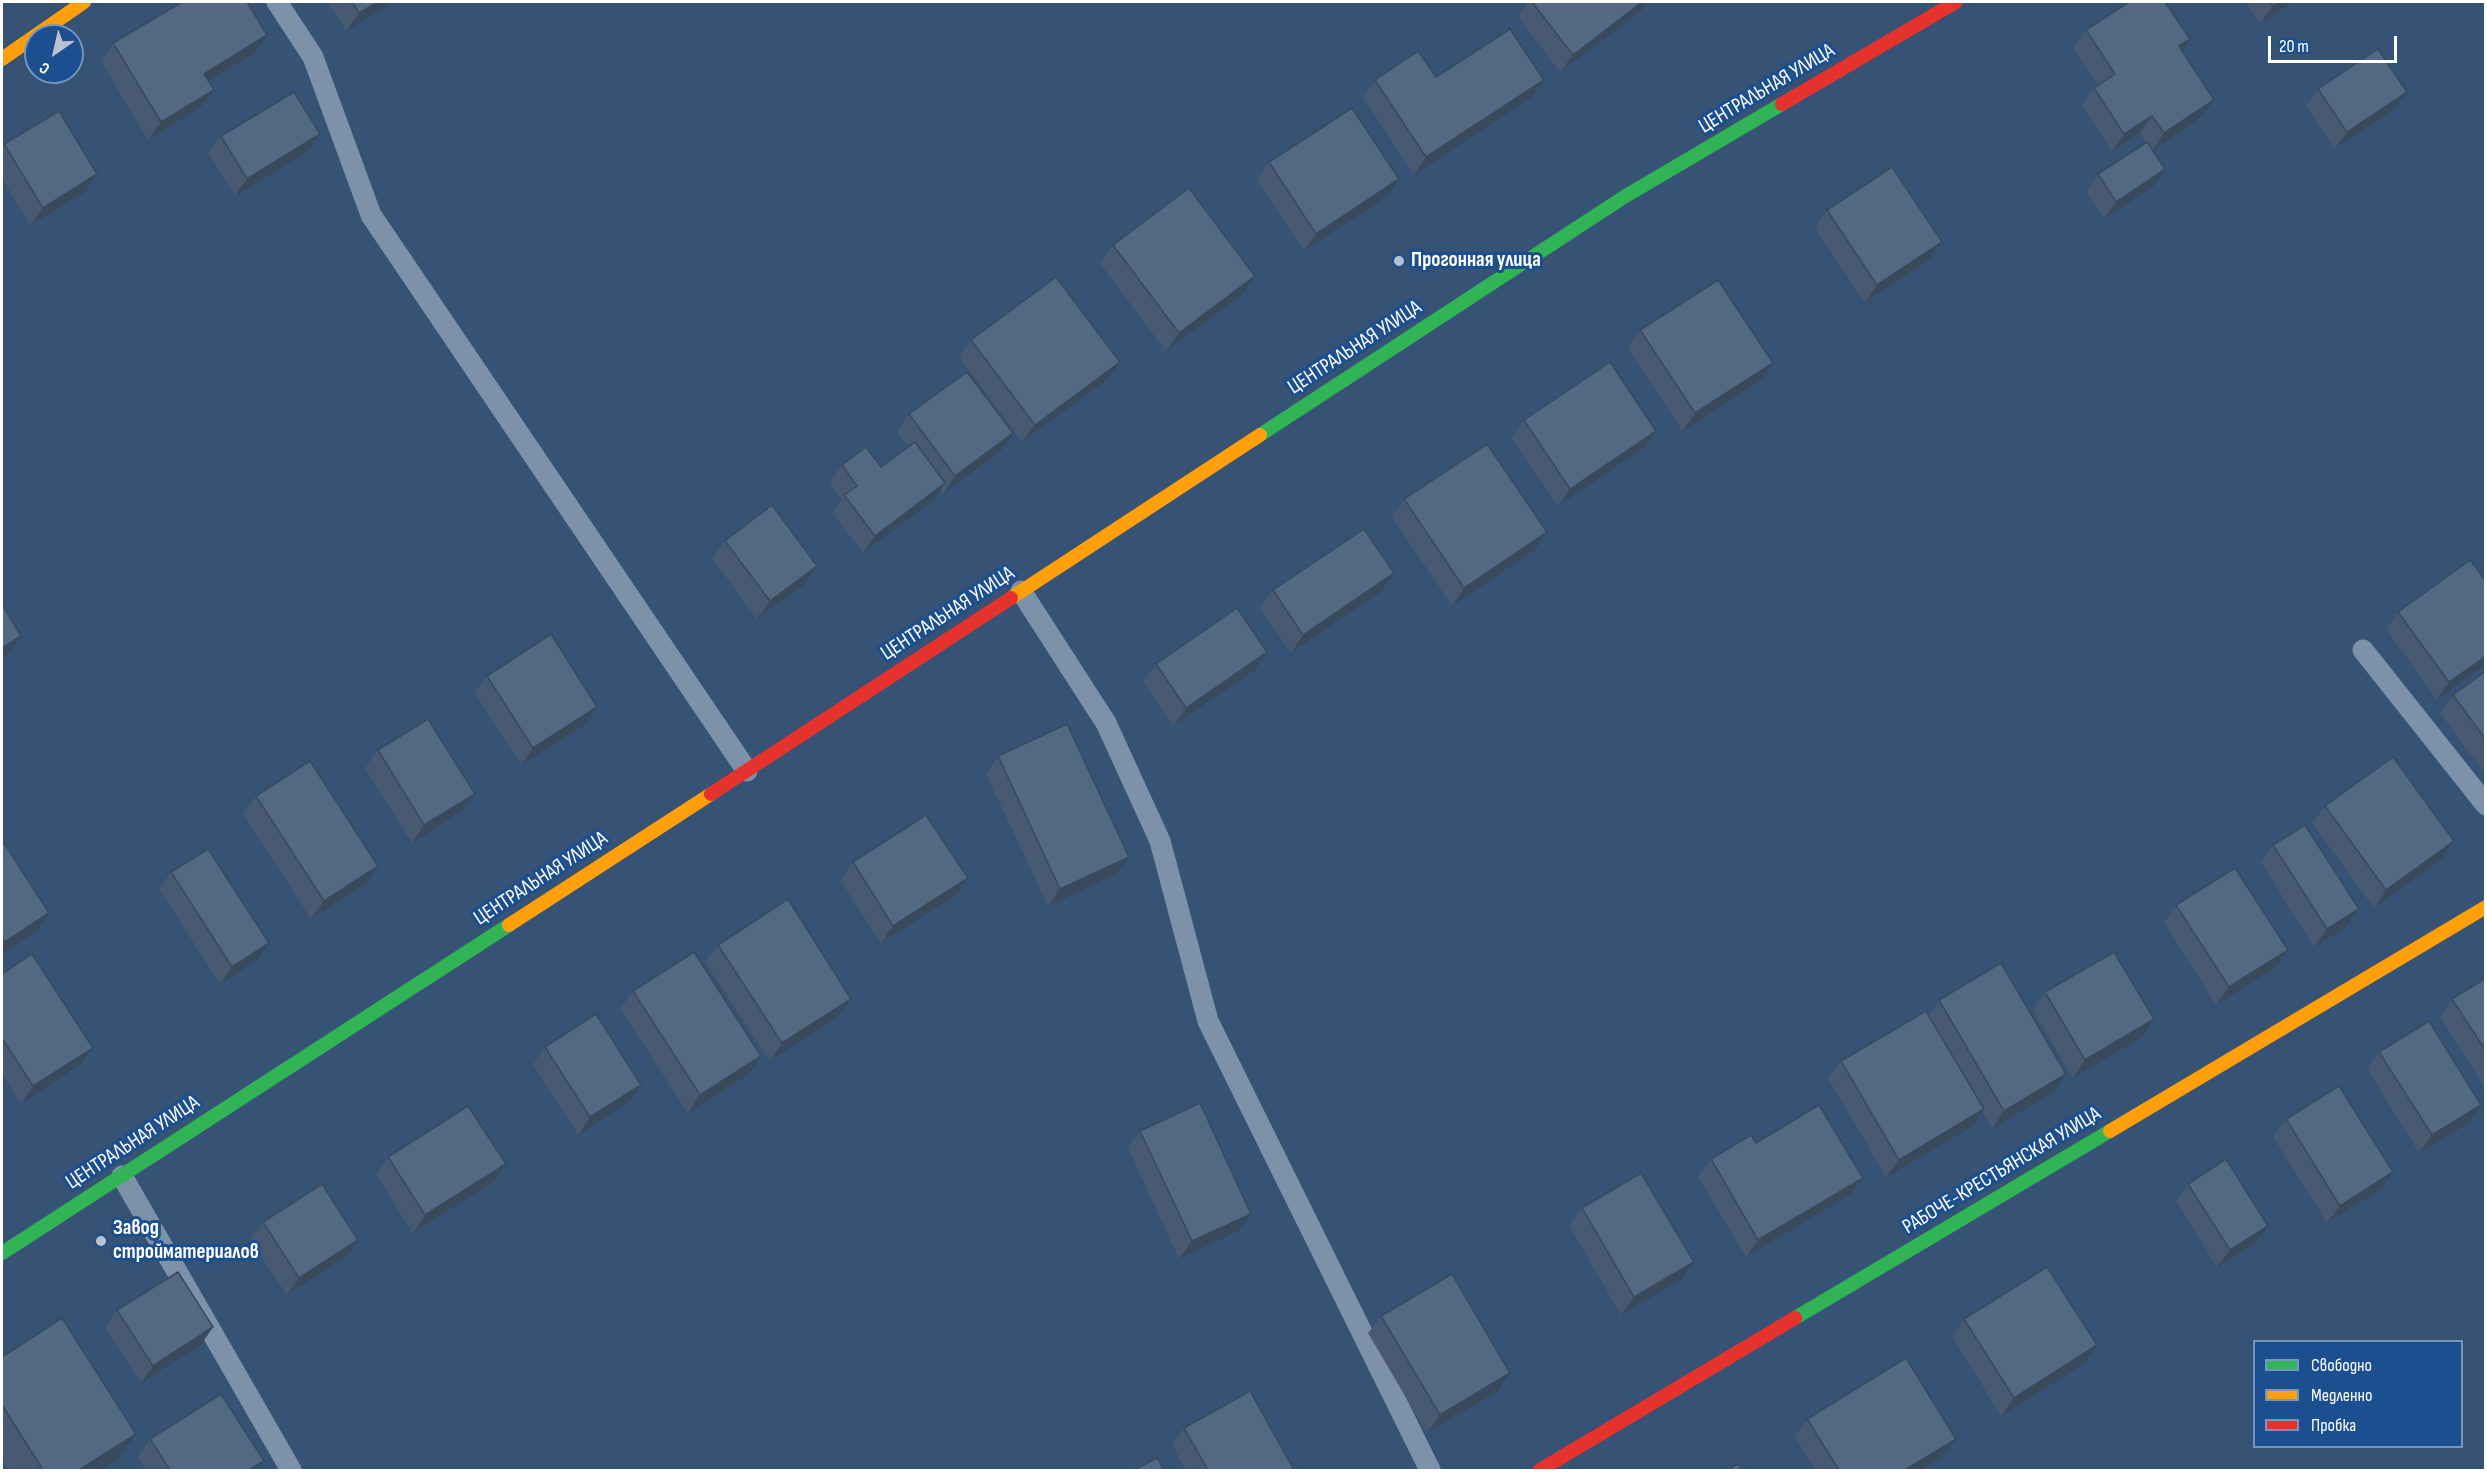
<!DOCTYPE html>
<html>
<head>
<meta charset="utf-8">
<style>
  body { margin:0 }
  #map { position:relative; width:2487px; height:1472px; overflow:hidden; background:#365274; font-family:"Sofia Sans Condensed",sans-serif }
  canvas { display:block }
  .frame { position:absolute; inset:0; border:3px solid #fff; pointer-events:none }
  .legend { position:absolute; left:2253px; top:1340px; width:210px; height:108px; box-sizing:border-box; background:#1b4f8f; border:2px solid #7695bc; margin:0; padding:8px 10px; list-style:none; font-size:18px; color:#fff }
  .legend li { display:flex; align-items:center; gap:12px; height:30px }
  .legend b { width:30px; border:2px solid #7695bc }
  .north { position:absolute; left:24px; top:24px; width:60px; height:60px; box-sizing:border-box; background:#1b4f8f; border:2px solid #7695bc; border-radius:50%; rotate:214deg; font-size:16px; font-weight:700; line-height:24px; text-align:center; color:#fff }
  .north::after { content:''; display:block; margin:auto; width:21px; height:27px; background:#b9c2ce; clip-path:polygon(50% 0,100% 100%,50% 72%,0 100%) }
  .scale { position:absolute; left:2268px; top:36px; width:129px; height:27px; box-sizing:border-box; border:3px solid #fff; border-top:0; padding-left:8px; font-size:18px; line-height:21px; white-space:nowrap; color:#fff; -webkit-text-stroke:4px #1b4f8f; paint-order:stroke }
</style>
</head>
<body>
<div id="map">
<canvas width="2487" height="1472"></canvas>
<div class="frame"></div>
<ul class="legend">
<li><b style="height:8px;background:#30b455"></b>Свободно</li>
<li><b style="height:8px;background:#ff9f0a"></b>Медленно</li>
<li><b style="height:8px;background:#e5322d"></b>Пробка</li>
</ul>
<div class="north">С</div>
<div class="scale">20 m</div>
</div>
<script>
const ctx = document.querySelector('canvas').getContext('2d');
ctx.lineJoin = 'round';
const toPath = rows => new Path2D(rows.map(r => 'M' + r).join(''));
function strokePath(path, color, width, dash) { ctx.strokeStyle = color; ctx.lineWidth = width; ctx.lineCap = dash ? 'butt' : 'round'; ctx.setLineDash(dash || []); ctx.stroke(path); }
function fill(path, color) { ctx.fillStyle = color; ctx.fill(path, 'evenodd'); }
function label(font, color, halo, rows, align = 'center') {
  ctx.font = font + ' "Sofia Sans Condensed",sans-serif'; ctx.lineWidth = 6; ctx.setLineDash([]); ctx.textBaseline = 'middle'; ctx.strokeStyle = halo; ctx.fillStyle = color; for (const [text, x, y, turn = 0] of rows) {
    ctx.save(); ctx.translate(x, y); ctx.rotate((+turn || 0) * Math.PI / 180); ctx.textAlign = isNaN(turn) ? turn : align; if (halo) ctx.strokeText(text, 0, 0); ctx.fillText(text, 0, 0); ctx.restore();
  }
}
strokePath(toPath([
  [277,2,313,57,371,215,747,771],
  [1021,591,1106,723,1160,841,1208,1021,1430,1470],
  [2363,650,2486,805],
  [122,1176,291,1470]
]), '#7d92a8', 21);
strokePath(toPath([
  [1260,435,1624,197,1782,104],
  [2,1253,509,925],
  [1795,1318,2110,1131]
]), '#30b455', 14);
strokePath(toPath([
  [2,59,84,2],
  [1011,598,1260,435],
  [509,925,711,794],
  [2110,1131,2486,907]
]), '#ff9f0a', 14);
strokePath(toPath([
  [1782,104,1956,2],
  [711,794,1011,598],
  [1540,1470,1795,1318]
]), '#e5322d', 14);
fill(toPath([
  [328,2,394,2,346,31],
  [1528,2,1647,2,1641,11,1560,72,1518,17],
  [2246,2,2293,2,2260,23],
  [2086,30,2182,51,2214,100,2202,117,2152,150,2153,187,2104,219,2086,192,2098,174,2146,143,2140,133,2112,152,2082,105,2094,88,2098,85,2073,48],
  [113,43,255,53,209,81,214,90,201,107,148,140,101,61],
  [1436,77,1531,98,1414,175,1363,97,1375,80],
  [2318,89,2394,110,2334,149,2306,106],
  [320,134,307,152,235,196,208,153,221,136],
  [4,144,97,174,85,192,30,225,2,178,2,148],
  [1269,162,1399,179,1387,197,1304,251,1257,180],
  [1827,210,1929,260,1865,303,1815,228],
  [1113,245,1255,276,1243,294,1166,351,1100,263],
  [1640,330,1761,380,1683,431,1628,348],
  [971,340,1120,362,1107,380,1022,442,959,357],
  [909,414,1001,451,943,494,940,490,933,501,863,553,832,513,842,499,829,483,842,465,881,467,908,447,897,432],
  [1524,420,1656,431,1644,448,1558,506,1512,438],
  [1404,499,1547,532,1535,550,1452,606,1392,517],
  [725,541,805,584,757,619,712,558],
  [1394,573,1382,591,1291,653,1260,608,1273,590],
  [2398,612,2486,664,2437,700,2386,629],
  [1156,664,1255,670,1173,726,1143,681],
  [2486,671,2486,775,2440,713,2453,695],
  [487,676,585,725,521,765,475,693],
  [378,750,475,794,462,811,412,843,365,768],
  [998,756,1129,857,1117,874,1048,906,986,774],
  [256,796,378,866,366,884,311,919,243,814],
  [2325,806,2442,859,2374,908,2312,823],
  [2,845,49,913,37,931,2,953],
  [2273,845,2359,909,2346,927,2314,947,2261,862],
  [853,862,955,896,881,943,840,880],
  [171,872,257,960,220,984,159,889],
  [2176,905,2288,950,2275,968,2216,1005,2164,922],
  [718,945,851,999,839,1016,770,1061,705,962],
  [2,974,93,1048,80,1065,21,1104,2,1074],
  [2486,978,2486,1089,2440,1017,2452,999],
  [633,991,761,1056,749,1074,688,1113,620,1009],
  [2045,992,2142,1037,2073,1078,2033,1010],
  [1939,1000,2066,1074,2054,1092,1992,1129,1983,1112,1972,1127,1886,1177,1828,1078,1841,1061,1929,1015],
  [545,1047,629,1102,578,1135,533,1064],
  [2379,1052,2481,1105,2469,1123,2419,1153,2367,1069],
  [2286,1119,2393,1172,2380,1190,2327,1223,2273,1137],
  [1140,1131,1238,1231,1179,1259,1128,1148],
  [1756,1143,1863,1178,1850,1195,1746,1257,1698,1177,1711,1159],
  [388,1157,506,1164,493,1182,413,1233,376,1175],
  [2188,1184,2268,1226,2256,1243,2217,1267,2176,1201],
  [1582,1208,1694,1262,1682,1279,1621,1315,1569,1226],
  [263,1222,358,1240,346,1257,287,1295,250,1240],
  [117,1310,201,1345,141,1383,105,1328],
  [1381,1316,1498,1391,1427,1433,1368,1333],
  [1964,1319,2097,1345,2085,1363,2001,1416,1952,1336],
  [2,1357,136,1434,118,1459,101,1470,9,1470,2,1459],
  [1807,1419,1956,1439,1944,1456,1921,1470,1816,1470,1795,1437],
  [1184,1428,1294,1470,1186,1470,1172,1445],
  [150,1439,264,1461,257,1470,147,1470,138,1457]
]), '#475a72');
fill(toPath([
  [378,2,394,2,346,31,359,13],
  [1642,2,1647,2,1641,11,1560,72,1573,55],
  [2279,2,2293,2,2260,23,2273,6],
  [267,35,255,53,192,91,204,74],
  [2190,39,2178,57,2179,46],
  [1544,80,1531,98,1414,175,1426,157],
  [214,90,201,107,148,140,161,122],
  [2407,92,2394,110,2334,149,2347,132],
  [2214,100,2202,117,2152,151,2164,133],
  [2152,116,2140,133,2112,152,2124,134],
  [320,134,307,152,235,196,247,179],
  [2165,169,2153,187,2104,219,2116,202],
  [97,174,85,192,30,225,43,208],
  [1399,179,1387,197,1304,251,1316,234],
  [1942,242,1929,260,1865,303,1877,285],
  [1255,276,1243,294,1166,351,1179,333],
  [1120,362,1107,380,1022,442,1035,425],
  [1773,363,1761,380,1683,431,1695,413],
  [1656,431,1644,448,1558,506,1570,489],
  [1013,433,1001,451,943,494,955,476],
  [945,483,933,501,863,553,875,536],
  [1547,532,1535,550,1452,606,1464,588],
  [817,566,805,584,757,619,770,601],
  [1394,573,1382,591,1291,653,1303,635],
  [21,636,8,654,2,658,2,648],
  [1267,652,1255,670,1173,726,1186,708],
  [2486,656,2486,664,2437,700,2449,682],
  [597,707,585,725,521,765,533,748],
  [475,794,462,811,412,843,424,825],
  [2454,841,2442,859,2374,908,2386,890],
  [1129,857,1117,874,1048,906,1060,889],
  [378,866,366,884,311,919,324,901],
  [968,878,955,896,881,943,893,926],
  [2359,909,2346,927,2314,947,2327,929],
  [49,913,37,931,2,953,2,946,5,942],
  [269,943,257,960,220,984,232,967],
  [2288,950,2275,968,2216,1005,2229,987],
  [851,999,839,1016,770,1061,782,1043],
  [2154,1019,2142,1037,2073,1078,2085,1060],
  [93,1048,80,1065,21,1104,33,1086],
  [761,1056,749,1074,688,1113,700,1095],
  [2066,1074,2054,1092,1992,1129,2004,1111],
  [641,1085,629,1102,578,1135,590,1117],
  [2481,1105,2469,1123,2419,1153,2432,1135],
  [1984,1109,1972,1127,1886,1177,1899,1160],
  [506,1164,493,1182,413,1233,425,1215],
  [2393,1172,2380,1190,2327,1223,2340,1206],
  [1863,1178,1850,1195,1746,1257,1758,1240],
  [1251,1214,1238,1231,1179,1259,1192,1241],
  [2268,1226,2256,1243,2217,1267,2230,1250],
  [358,1240,346,1257,287,1295,299,1278],
  [1694,1262,1682,1279,1621,1315,1634,1297],
  [213,1327,201,1345,141,1383,153,1366],
  [2097,1345,2085,1363,2001,1416,2014,1398],
  [1510,1373,1498,1391,1427,1433,1440,1415],
  [136,1434,118,1459,101,1470,79,1470],
  [1956,1439,1944,1456,1921,1470,1905,1470],
  [264,1461,257,1470,249,1470]
]), '#394a5c');
const building = toPath([
  [182,2,247,2,267,35,204,74,214,90,161,122,113,43,182,2],
  [352,2,378,2,359,13,352,2],
  [1532,2,1642,2,1573,55,1532,2],
  [2129,2,2165,2,2190,39,2179,46,2214,100,2164,133,2152,116,2124,134,2094,88,2115,74,2086,30,2129,2],
  [2270,2,2279,2,2273,6,2270,2],
  [1510,29,1544,80,1426,157,1375,80,1418,51,1436,77,1510,29],
  [2378,49,2407,92,2347,132,2318,89,2378,49],
  [294,92,320,134,247,179,221,136,294,92],
  [1352,108,1399,179,1316,234,1269,162,1352,108],
  [59,111,97,174,43,208,4,144,59,111],
  [2147,142,2165,169,2116,202,2098,174,2147,142],
  [1892,167,1942,242,1877,285,1827,210,1892,167],
  [1189,188,1255,276,1179,333,1113,245,1189,188],
  [1056,277,1120,362,1035,425,971,340,1056,277],
  [1718,280,1773,363,1695,413,1640,330,1718,280],
  [1610,362,1656,431,1570,489,1524,420,1610,362],
  [967,372,1013,433,955,476,909,414,967,372],
  [915,442,945,483,875,536,844,495,857,486,842,465,866,447,881,467,915,442],
  [1487,444,1547,532,1464,588,1404,499,1487,444],
  [772,505,817,566,770,601,725,541,772,505],
  [1364,529,1394,573,1303,635,1273,590,1364,529],
  [2470,560,2486,581,2486,656,2449,682,2398,612,2470,560],
  [2,604,21,636,2,648,2,604],
  [1237,608,1267,652,1186,708,1156,664,1237,608],
  [551,634,597,707,533,748,487,676,551,634],
  [2486,671,2486,740,2453,695,2486,671],
  [428,719,475,794,424,825,378,750,428,719],
  [1067,724,1129,857,1060,889,998,756,1067,724],
  [2393,757,2454,841,2386,890,2325,806,2393,757],
  [310,761,378,866,324,901,256,796,310,761],
  [926,815,968,878,893,926,853,862,926,815],
  [2305,825,2359,909,2327,929,2273,845,2305,825],
  [4,843,49,913,5,942,2,937,2,845,4,843],
  [208,849,269,943,232,967,171,872,208,849],
  [2235,868,2288,950,2229,987,2176,905,2235,868],
  [788,899,851,999,782,1043,718,945,788,899],
  [694,952,761,1056,700,1095,633,991,694,952],
  [2114,952,2154,1019,2085,1060,2045,992,2114,952],
  [32,954,93,1048,33,1086,2,1038,2,974,32,954],
  [2001,963,2066,1074,2004,1111,1939,1000,2001,963],
  [2486,978,2486,1051,2452,999,2486,978],
  [1926,1011,1984,1109,1899,1160,1841,1061,1926,1011],
  [596,1014,641,1085,590,1117,545,1047,596,1014],
  [2429,1021,2481,1105,2432,1135,2379,1052,2429,1021],
  [2339,1086,2393,1172,2340,1206,2286,1119,2339,1086],
  [1200,1103,1251,1214,1192,1241,1140,1131,1200,1103],
  [1819,1105,1863,1178,1758,1240,1711,1159,1751,1135,1756,1143,1819,1105],
  [468,1106,506,1164,425,1215,388,1157,468,1106],
  [2226,1159,2268,1226,2230,1250,2188,1184,2226,1159],
  [1641,1173,1694,1262,1634,1297,1582,1208,1641,1173],
  [322,1184,358,1240,299,1278,263,1222,322,1184],
  [2047,1267,2097,1345,2014,1398,1964,1319,2047,1267],
  [178,1272,213,1327,153,1366,117,1310,178,1272],
  [1452,1274,1510,1373,1440,1415,1381,1316,1452,1274],
  [62,1318,136,1434,79,1470,43,1470,2,1405,2,1357,62,1318],
  [1906,1358,1956,1439,1905,1470,1839,1470,1807,1419,1906,1358],
  [1250,1391,1294,1470,1208,1470,1184,1428,1250,1391],
  [221,1394,264,1461,249,1470,170,1470,150,1439,221,1394],
  [1157,1458,1164,1470,1134,1470,1157,1458],
  [1738,1464,1742,1470,1727,1470,1738,1464]
]);
fill(building, '#526984');
strokePath(building, '#394a5c', 1.5);
for (const [x, y, r, color] of [
  [1399,261,6,"#b9c2ce"],
  [101,1241,6,"#b9c2ce"]
]) { const dot = new Path2D(); dot.arc(x, y, r, 0, 2 * Math.PI); ctx.fillStyle = color; ctx.fill(dot); strokePath(dot, '#1b4f8f', 2); }
label('21px', '#fff', '#1b4f8f', [
  ["ЦЕНТРАЛЬНАЯ УЛИЦА",1767,89,-31],
  ["ЦЕНТРАЛЬНАЯ УЛИЦА",1355,348,-33],
  ["ЦЕНТРАЛЬНАЯ УЛИЦА",948,614,-33],
  ["ЦЕНТРАЛЬНАЯ УЛИЦА",541,879,-33],
  ["ЦЕНТРАЛЬНАЯ УЛИЦА",133,1143,-33],
  ["РАБОЧЕ-КРЕСТЬЯНСКАЯ УЛИЦА",2002,1171,-31]
]);
label('bold 21px', '#fff', '#1b4f8f', [
  ["Прогонная улица",1411,261],
  ["Завод",113,1229],
  ["стройматериалов",113,1253]
], 'left');
</script>
</body>
</html>
